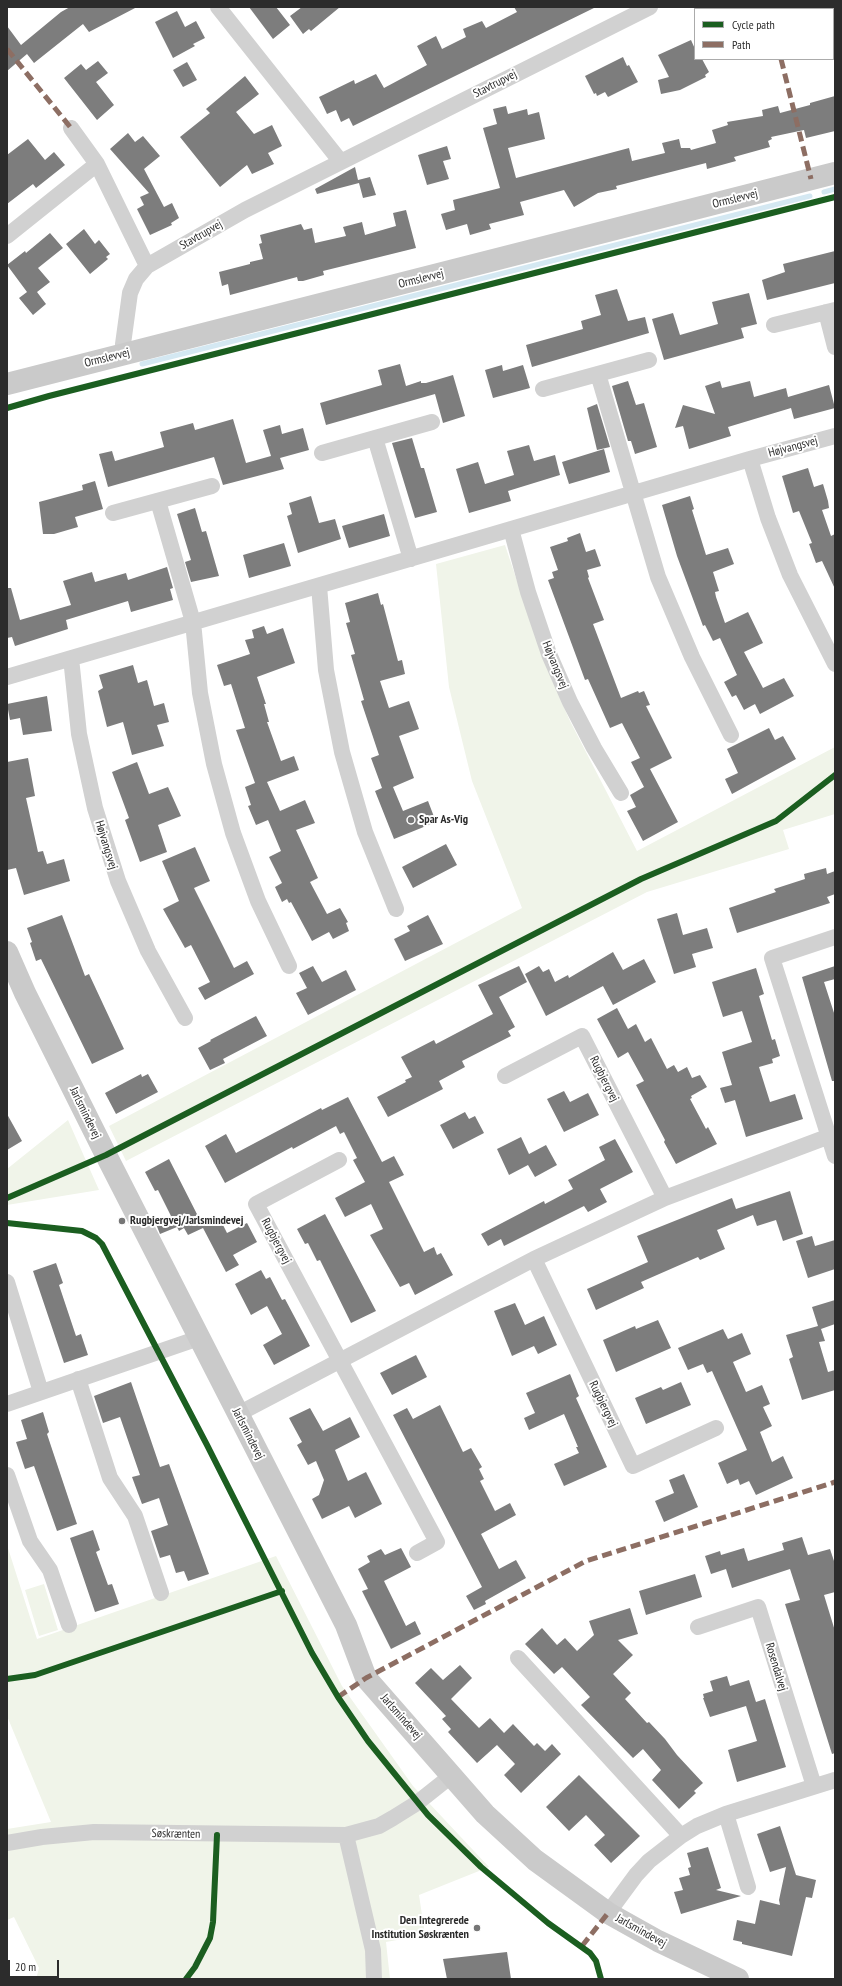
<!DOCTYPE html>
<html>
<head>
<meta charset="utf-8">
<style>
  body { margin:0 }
  #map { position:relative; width:842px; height:1986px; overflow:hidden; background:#fff; font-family:"PT Sans Narrow",sans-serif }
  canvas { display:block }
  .frame { position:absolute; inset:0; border:8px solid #2c2c2c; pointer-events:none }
  .legend { position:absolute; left:694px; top:8px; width:140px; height:52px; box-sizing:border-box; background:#fff; border:1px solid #ababab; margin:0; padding:5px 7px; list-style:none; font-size:12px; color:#2c2c2c }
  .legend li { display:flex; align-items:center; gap:8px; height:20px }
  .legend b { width:20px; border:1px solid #ababab }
  .scale { position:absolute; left:8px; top:1960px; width:51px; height:18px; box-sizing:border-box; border:2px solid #2c2c2c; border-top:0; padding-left:5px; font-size:12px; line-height:14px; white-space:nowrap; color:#2c2c2c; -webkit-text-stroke:3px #fff; paint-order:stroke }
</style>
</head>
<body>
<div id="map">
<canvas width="842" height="1986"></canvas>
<div class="frame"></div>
<ul class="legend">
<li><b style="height:5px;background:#1b5e20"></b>Cycle path</li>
<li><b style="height:5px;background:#8d6e63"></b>Path</li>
</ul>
<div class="scale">20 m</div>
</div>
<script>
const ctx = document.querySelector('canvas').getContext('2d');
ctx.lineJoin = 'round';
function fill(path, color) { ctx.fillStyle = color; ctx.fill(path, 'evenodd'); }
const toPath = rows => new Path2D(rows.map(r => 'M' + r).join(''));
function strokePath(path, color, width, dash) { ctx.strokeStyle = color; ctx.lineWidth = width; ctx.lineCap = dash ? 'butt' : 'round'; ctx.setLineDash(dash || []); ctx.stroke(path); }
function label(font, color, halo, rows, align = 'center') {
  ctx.font = font + ' "PT Sans Narrow",sans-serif'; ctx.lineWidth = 4; ctx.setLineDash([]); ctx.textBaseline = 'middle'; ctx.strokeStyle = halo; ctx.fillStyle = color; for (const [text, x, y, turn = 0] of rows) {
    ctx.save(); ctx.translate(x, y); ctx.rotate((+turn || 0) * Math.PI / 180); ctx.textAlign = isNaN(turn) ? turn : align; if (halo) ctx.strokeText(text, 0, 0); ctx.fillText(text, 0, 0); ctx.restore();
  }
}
fill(toPath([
  [505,545,543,659,570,721,637,851,835,747,835,814,783,830,789,849,647,892,126,1161,109,1126,522,908,472,781,449,687,436,564],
  [68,1120,99,1190,7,1205,7,1169],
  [7,1545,37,1639,276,1556,342,1686,413,1786,489,1867,419,1895,425,1935,386,1942,390,1979,36,1979,39,1968,14,1917,7,1920,7,1829,51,1822,7,1716],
  [44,1584,58,1630,39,1636,25,1590]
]), '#f0f4e9');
strokePath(toPath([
  [824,192,835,189],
  [142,364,810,196]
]), '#d4e8f2', 5);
fill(toPath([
  [70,7,137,7,89,32,83,24,34,63,27,54,7,71,7,26,21,45,61,12],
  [249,7,276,7,290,25,273,39],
  [302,7,340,7,311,31,309,29,303,34,290,16],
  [514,7,596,7,353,126,349,118,341,122,336,110,327,114,319,97,354,80,355,84,376,74,384,88,427,65,417,46,436,36,442,49,466,37,463,29,482,21,486,28,517,12],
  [177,11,185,27,196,21,205,38,193,44,195,46,173,58,155,22],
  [691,40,695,49,695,59,702,59,709,72,705,75,706,77,680,90,661,94,658,80,669,77,658,55],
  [623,57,627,66,629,65,638,82,608,97,605,92,597,96,596,93,594,94,585,76],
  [98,61,108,73,96,82,114,105,97,120,64,78,81,64,86,70],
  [187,62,197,80,183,87,173,70],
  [245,76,259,94,236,112,254,134,272,125,282,146,268,153,274,164,252,174,247,165,220,187,180,137,210,113,206,109],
  [835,96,835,131,806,138,804,130,771,137,772,139,768,141,770,147,734,157,736,161,707,169,706,163,616,186,617,189,598,193,574,207,564,190,520,202,524,215,489,224,491,229,470,235,467,224,446,230,441,214,455,210,453,200,500,188,483,128,497,124,493,109,506,106,508,114,527,109,528,115,539,112,545,139,508,148,516,178,629,148,632,161,665,153,662,143,679,139,681,148,690,148,691,150,716,143,712,130,728,125,727,122,763,116,762,110,778,106,780,113,810,105,810,103],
  [128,133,135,142,143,136,160,156,144,169,164,207,172,203,179,218,171,223,172,225,150,235,137,209,144,205,140,197,149,193,110,149],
  [28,139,45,160,54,152,65,165,36,188,33,184,7,204,7,155],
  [447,146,451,159,443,161,449,179,427,185,418,155],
  [355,167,358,180,370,177,376,195,363,198,359,183,317,194,315,189],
  [406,210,416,248,323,271,324,275,303,281,298,281,297,277,230,295,228,284,222,286,219,272,250,264,250,262,263,259,259,244,262,243,260,235,301,224,304,230,312,228,315,243,346,236,343,227,362,222,365,235,396,226,393,213],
  [84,229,95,244,99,240,110,254,106,257,108,259,90,274,66,244],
  [50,233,63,248,38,268,50,282,37,292,46,304,33,315,19,298,27,292,7,265,25,251,26,253],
  [835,251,835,283,767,300,762,280,785,272,783,264],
  [617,289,628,321,645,317,649,333,532,367,526,345,583,329,581,321,601,315,595,295],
  [749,293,757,324,741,328,744,338,664,360,652,319,673,313,680,335,718,324,712,302],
  [400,364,406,386,421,381,421,383,426,383,453,375,465,416,443,423,435,394,326,425,320,403,382,385,378,370],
  [502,365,503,371,523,365,530,388,493,398,485,370],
  [628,381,636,405,644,403,657,447,635,454,631,441,628,441,612,386],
  [720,381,722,388,750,381,754,397,786,388,788,397,829,385,835,408,794,419,791,408,728,427,731,436,689,449,683,426,675,428,683,405,715,414,705,386],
  [597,404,610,447,597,450,587,408],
  [233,419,246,463,271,456,263,430,280,425,282,434,303,428,309,450,280,458,284,469,223,485,214,457,108,487,99,454,112,451,115,461,164,447,160,432,193,423,195,430],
  [412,438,421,468,424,468,437,512,415,518,392,443],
  [529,445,534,461,555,455,560,475,508,491,511,501,469,513,456,469,478,462,485,484,514,475,507,451],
  [604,449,610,472,569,484,562,462],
  [808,468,814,487,823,484,828,501,829,508,822,510,831,536,835,534,835,589,822,561,816,563,809,544,812,543,799,511,793,513,782,476],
  [95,481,103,509,75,517,78,527,54,534,43,534,39,502,83,490,82,485],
  [311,496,319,523,335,519,341,539,298,553,287,516,292,514,289,503],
  [690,496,694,509,692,510,706,555,728,548,734,564,713,572,719,591,715,592,716,597,725,623,748,612,763,643,744,652,763,688,784,678,794,696,760,714,755,704,744,710,736,695,732,697,724,682,737,675,720,638,713,641,705,625,703,626,677,556,662,505],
  [195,508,202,532,206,531,219,576,191,582,185,562,191,560,177,514],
  [384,514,390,536,349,548,342,526],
  [580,533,586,552,595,549,601,566,587,570,589,577,588,578,604,620,593,624,621,698,638,691,639,693,644,691,650,705,646,706,672,758,650,769,678,822,643,841,627,811,636,807,630,795,644,787,631,762,640,758,622,723,610,728,588,679,585,680,548,580,554,578,552,572,558,570,550,547,568,541,567,538],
  [284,543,291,566,249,578,243,555],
  [167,567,173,588,170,589,173,600,131,612,128,601,66,620,68,629,15,646,12,637,7,638,7,588,11,588,20,620,71,605,63,581,92,572,95,582,126,573,128,580],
  [378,593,381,605,383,604,398,661,402,660,405,674,380,681,389,708,409,701,419,729,399,736,414,778,393,787,403,811,428,801,436,822,394,839,375,791,382,788,371,758,379,755,361,701,364,700,351,655,355,654,346,623,350,622,345,603],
  [264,626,267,634,283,628,295,663,257,677,266,704,264,704,269,722,267,722,281,761,294,756,299,770,267,782,280,811,305,800,315,823,296,830,318,878,310,882,327,914,340,908,348,922,346,923,349,931,333,939,329,932,312,941,291,902,289,903,287,899,282,902,275,887,282,883,269,857,281,851,268,820,256,825,248,806,251,805,245,787,255,783,236,730,245,728,231,684,224,686,217,665,250,654,245,640,254,638,252,630],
  [133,665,138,683,147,680,154,706,164,703,169,722,157,725,164,746,132,755,123,722,107,727,98,691,103,688,99,675],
  [47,696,52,731,23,735,20,718,10,720,7,704],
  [769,728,775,740,783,736,796,759,732,794,725,779,738,773,727,749],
  [28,758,35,796,26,798,38,852,43,851,47,864,64,859,70,881,24,895,16,868,7,870,7,762],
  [137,762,149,794,168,787,181,816,158,825,167,852,140,862,125,820,129,818,112,772],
  [446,844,457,865,413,888,402,867],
  [195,847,210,881,194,888,234,968,247,961,254,974,205,1000,198,988,210,982,191,945,185,948,163,909,179,901,162,861],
  [826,868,827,874,835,871,835,894,827,897,830,903,737,933,729,908,776,892,774,889,805,879,804,874],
  [677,913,683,935,707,928,713,948,692,954,696,967,674,974,657,919],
  [62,915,85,976,89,974,124,1049,92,1064,41,959,36,961,30,943,32,942,27,928],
  [428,915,443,944,405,961,394,939,410,931,407,926],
  [613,952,623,970,644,959,656,982,613,1005,603,986,546,1016,525,974,539,966,543,972,549,969,555,982,568,975,569,978],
  [313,966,322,982,346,970,356,990,308,1015,296,993,307,988,299,973],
  [519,966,527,982,499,997,515,1027,508,1031,511,1036,462,1061,465,1067,439,1081,443,1089,388,1117,377,1097,406,1082,405,1080,412,1077,401,1057,434,1040,436,1044,493,1014,478,985],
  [835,966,835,979,824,982,835,1016,835,1081,832,1081,802,977],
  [756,968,764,994,759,996,772,1040,775,1039,780,1056,772,1059,773,1063,759,1067,770,1102,795,1094,803,1119,746,1137,735,1100,725,1103,720,1088,732,1085,722,1052,752,1042,742,1011,723,1017,712,982],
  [617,1008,628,1029,636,1024,645,1042,651,1038,667,1069,674,1065,678,1072,687,1067,692,1078,700,1075,707,1087,691,1096,692,1098,690,1099,706,1129,708,1127,717,1144,676,1164,664,1142,665,1140,636,1085,644,1081,628,1052,618,1058,597,1019],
  [256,1016,267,1036,223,1059,225,1063,210,1070,198,1048,211,1041,210,1040],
  [141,1074,142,1077,148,1074,158,1092,116,1114,105,1093],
  [564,1091,570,1102,588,1093,599,1115,564,1132,547,1099],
  [348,1097,382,1162,394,1156,404,1175,389,1182,424,1252,434,1247,437,1255,441,1253,453,1275,415,1295,409,1283,400,1287,370,1235,383,1229,371,1204,345,1217,335,1198,365,1182,353,1160,357,1158,344,1132,340,1134,336,1126,293,1149,292,1147,225,1183,205,1146,226,1134,236,1153,321,1108,322,1110],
  [465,1112,469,1119,475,1116,484,1133,453,1149,440,1125],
  [7,1114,22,1141,7,1150],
  [521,1137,529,1154,546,1145,557,1165,535,1177,528,1165,509,1175,497,1149],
  [615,1139,633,1172,600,1189,607,1202,588,1212,584,1206,504,1246,501,1239,488,1246,481,1234,544,1201,545,1204,573,1189,568,1180,605,1160,599,1147],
  [169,1159,203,1226,219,1217,227,1233,247,1223,257,1242,233,1255,239,1265,226,1272,203,1228,188,1235,184,1228,179,1231,177,1227,160,1234,156,1224,171,1216,158,1190,155,1191,145,1172],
  [790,1191,803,1234,783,1241,776,1220,757,1226,753,1215,717,1230,725,1249,700,1260,698,1257,641,1282,644,1288,596,1310,587,1289,648,1262,637,1236,732,1198,736,1209],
  [325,1214,376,1311,351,1323,320,1260,317,1261,308,1243,305,1244,297,1229],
  [812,1236,815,1246,835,1240,835,1269,808,1278,796,1241],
  [56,1263,63,1283,59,1285,76,1336,81,1334,88,1355,64,1363,33,1271],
  [261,1270,266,1279,270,1277,282,1300,285,1299,310,1346,274,1365,263,1345,282,1334,267,1306,251,1315,235,1284],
  [835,1300,835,1324,821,1329,825,1341,819,1342,828,1372,835,1370,835,1390,802,1400,789,1359,793,1357,786,1335,818,1326,812,1307],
  [515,1303,525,1325,544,1316,557,1345,538,1354,534,1346,512,1356,494,1311],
  [658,1320,671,1348,616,1372,603,1340,635,1326,636,1329],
  [723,1329,728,1339,742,1333,751,1354,733,1362,746,1392,762,1385,770,1404,763,1407,772,1426,760,1432,772,1462,783,1456,793,1478,756,1495,749,1481,740,1485,738,1479,727,1484,718,1463,747,1450,712,1371,707,1373,703,1364,688,1370,678,1348],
  [416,1355,427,1377,392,1395,380,1373],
  [570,1374,579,1396,576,1398,607,1467,564,1486,554,1464,579,1453,576,1447,578,1447,564,1414,529,1430,524,1418,535,1413,526,1393],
  [131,1382,160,1467,169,1464,209,1574,188,1581,184,1571,176,1573,170,1555,160,1558,151,1531,168,1525,159,1498,142,1504,132,1477,140,1475,120,1417,103,1423,94,1396],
  [681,1382,691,1405,646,1424,635,1398,661,1387,663,1390],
  [440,1405,463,1452,471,1448,482,1467,479,1469,484,1479,480,1481,495,1511,510,1503,516,1515,481,1534,499,1569,516,1560,526,1578,485,1601,486,1604,474,1610,466,1596,482,1587,393,1415,407,1408,413,1419],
  [310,1408,323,1431,350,1417,360,1437,335,1450,348,1481,366,1472,382,1504,355,1518,349,1506,322,1519,312,1499,319,1495,324,1480,316,1461,308,1465,297,1445,302,1442,289,1418],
  [43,1412,49,1432,47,1434,77,1524,57,1531,34,1466,25,1469,16,1442,27,1439,21,1420],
  [684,1474,698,1507,664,1522,655,1501,674,1493,669,1480],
  [93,1530,100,1550,96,1552,108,1585,112,1584,119,1604,95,1612,70,1538],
  [802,1537,808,1555,830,1549,835,1564,835,1592,824,1595,835,1631,835,1753,832,1754,785,1604,800,1600,790,1569,732,1588,726,1569,711,1574,705,1556,720,1551,721,1555,744,1548,748,1561,784,1550,782,1543],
  [401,1548,411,1567,384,1581,406,1626,415,1621,421,1634,391,1649,362,1591,368,1589,358,1569,370,1562,367,1556,381,1549,385,1555],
  [695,1574,702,1597,646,1615,639,1591],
  [630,1608,638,1634,618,1640,633,1655,613,1674,631,1693,625,1699,647,1723,649,1722,665,1739,677,1755,703,1783,694,1791,696,1793,679,1809,652,1780,661,1770,643,1749,633,1758,581,1705,590,1697,562,1667,554,1674,525,1644,542,1628,557,1645,565,1638,577,1651,594,1635,589,1621],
  [460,1665,472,1678,451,1699,479,1728,490,1718,504,1733,513,1724,534,1746,537,1743,545,1751,552,1744,561,1754,521,1793,504,1775,515,1764,497,1745,477,1763,448,1732,451,1729,442,1719,446,1716,415,1683,431,1668,443,1680],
  [727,1676,730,1686,749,1680,756,1702,765,1699,786,1767,737,1782,728,1750,757,1741,746,1706,710,1717,703,1698,704,1698,703,1694,713,1691,710,1681],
  [579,1775,640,1836,611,1863,594,1845,605,1835,586,1815,569,1831,546,1807],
  [780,1826,796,1875,816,1880,812,1898,806,1897,792,1956,742,1944,742,1942,733,1940,737,1920,755,1924,760,1900,780,1905,779,1900,786,1867,770,1872,757,1834],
  [708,1847,721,1888,716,1890,741,1896,681,1914,674,1892,683,1890,679,1878,690,1875,688,1868,691,1867,687,1853],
  [507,1952,511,1979,447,1979,443,1959]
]), '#7d7d7d');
strokePath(toPath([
  [218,7,341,162],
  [71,128,97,164,147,266],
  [7,236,97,164],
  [826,312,835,347],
  [774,325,835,310],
  [125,354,123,344,130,293,136,279,147,266,245,210,650,7],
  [598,374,658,577,692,657,731,735],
  [543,389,649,360],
  [375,438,411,559],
  [322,453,432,422],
  [750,459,768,518,790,575,835,664],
  [158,501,193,622,200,693,214,764,233,833,258,901,289,966],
  [113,513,212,486],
  [511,529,528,592,549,654,570,702,594,748,621,793],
  [319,586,326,670,342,752,365,832,396,909],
  [71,658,79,734,95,808,118,881,148,951,185,1018],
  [7,677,750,459,835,436],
  [835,937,772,958,835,1156],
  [505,1076,582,1036,665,1198],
  [339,1160,256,1204,437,1542,417,1553],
  [534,1259,633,1466,716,1428],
  [7,1282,41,1392],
  [78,1379,110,1478,135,1516,161,1593],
  [7,1404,199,1338],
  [238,1414,534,1259,665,1198,835,1134],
  [7,1475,30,1541,50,1570,69,1625],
  [698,1627,758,1607,814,1786],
  [518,1658,681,1836],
  [726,1814,748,1887],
  [346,1835,373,1950,374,1979],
  [7,1843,42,1837,94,1832,346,1835,379,1826,393,1818,417,1803,451,1776],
  [608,1913,636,1875,649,1861,681,1836,697,1826,726,1814,835,1780]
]), '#d1d1d1', 16);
strokePath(toPath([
  [7,384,835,173],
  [7,952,25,993,106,1155,346,1625,366,1678,485,1814,535,1860,608,1913,658,1941,738,1979]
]), '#cacaca', 22);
strokePath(toPath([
  [767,7,768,9],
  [7,49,71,128],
  [781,59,811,179],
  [338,1697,366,1678,586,1561,835,1482],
  [582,1946,608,1913]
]), '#8d6e63', 5, [10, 5]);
strokePath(toPath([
  [7,408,49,396,835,197],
  [7,1198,106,1155,641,879,776,821,835,775],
  [7,1223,82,1231,96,1238,102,1244,207,1445,312,1653,338,1697,368,1741,428,1815,481,1867,548,1923,590,1953,596,1961,601,1979],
  [7,1679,35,1675,282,1591],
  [186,1979,195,1967,210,1938,213,1922,217,1835]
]), '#1b5e20', 6);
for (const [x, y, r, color] of [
  [411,820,4,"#767676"],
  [122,1221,4,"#767676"],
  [477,1928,4,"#767676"]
]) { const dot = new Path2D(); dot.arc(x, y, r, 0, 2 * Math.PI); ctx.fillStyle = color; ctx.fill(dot); strokePath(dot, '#fff', 1.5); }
label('12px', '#2c2c2c', '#fff', [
  ["Stavtrupvej",495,84,-27],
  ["Ormslevvej",735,199,-14],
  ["Stavtrupvej",201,235,-30],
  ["Ormslevvej",421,279,-14],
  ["Ormslevvej",107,358,-14],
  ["Højvangsvej",793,447,-15],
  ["Højvangsvej",555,665,68],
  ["Højvangsvej",106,845,73],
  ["Rugbjergvej",604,1079,63],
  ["Jarlsmindevej",85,1113,64],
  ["Rugbjergvej",276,1241,62],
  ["Rugbjergvej",603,1404,64],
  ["Jarlsmindevej",248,1434,63],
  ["Rosendalvej",776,1667,73],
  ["Jarlsmindevej",401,1717,49],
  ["Søskrænten",176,1834,1],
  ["Jarlsmindevej",641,1931,29]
]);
label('bold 12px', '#2c2c2c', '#fff', [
  ["Spar As-Vig",419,820],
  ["Rugbjergvej/Jarlsmindevej",130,1221],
  ["Den Integrerede",469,1921,"right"],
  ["Institution Søskrænten",469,1935,"right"]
], 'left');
</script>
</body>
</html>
